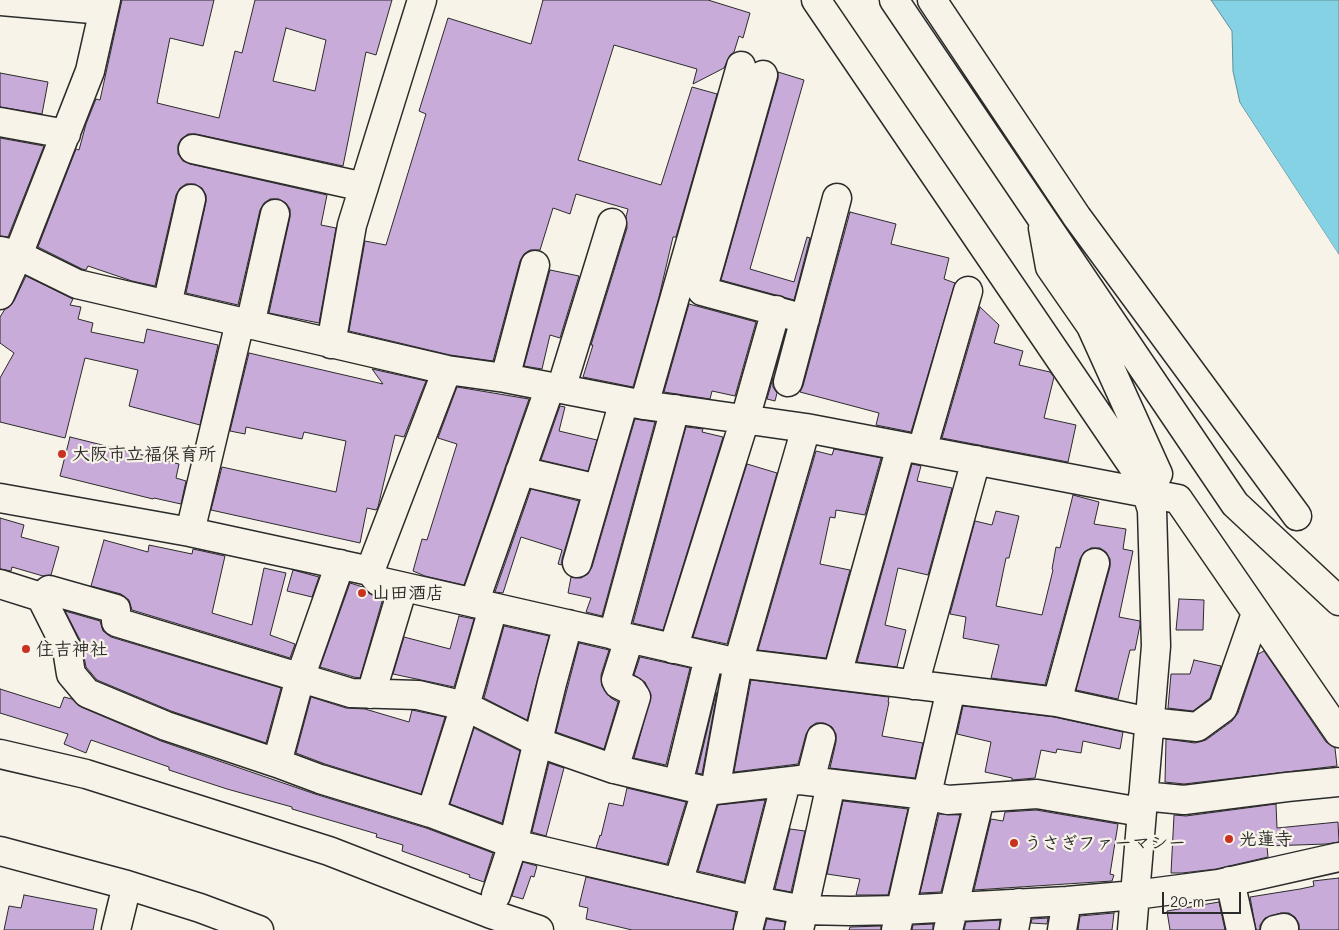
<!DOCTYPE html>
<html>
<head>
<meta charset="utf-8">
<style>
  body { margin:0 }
  #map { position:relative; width:1339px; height:930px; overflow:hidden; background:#f7f3e8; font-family:Mali,sans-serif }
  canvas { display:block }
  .scale { position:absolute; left:1162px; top:892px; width:79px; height:22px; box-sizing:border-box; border:2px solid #2b2b2b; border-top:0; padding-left:6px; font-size:15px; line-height:18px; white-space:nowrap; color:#2b2b2b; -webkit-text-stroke:4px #f7f3e8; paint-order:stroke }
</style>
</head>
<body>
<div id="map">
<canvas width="1339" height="930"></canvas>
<div class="scale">20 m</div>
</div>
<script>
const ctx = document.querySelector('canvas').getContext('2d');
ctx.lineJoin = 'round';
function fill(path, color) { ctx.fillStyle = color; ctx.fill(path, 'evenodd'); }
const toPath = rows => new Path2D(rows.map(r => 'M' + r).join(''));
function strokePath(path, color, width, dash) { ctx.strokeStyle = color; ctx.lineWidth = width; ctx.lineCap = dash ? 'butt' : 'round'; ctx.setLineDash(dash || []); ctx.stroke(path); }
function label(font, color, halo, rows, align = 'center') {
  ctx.font = font + ' Mali,"Klee One",sans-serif'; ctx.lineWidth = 4.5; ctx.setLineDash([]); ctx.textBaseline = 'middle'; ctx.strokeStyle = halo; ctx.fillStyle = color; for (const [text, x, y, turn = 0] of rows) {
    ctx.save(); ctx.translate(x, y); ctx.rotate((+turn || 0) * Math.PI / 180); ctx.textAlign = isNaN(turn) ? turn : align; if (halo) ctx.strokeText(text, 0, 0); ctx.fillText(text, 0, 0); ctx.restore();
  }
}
const water = toPath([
  [1211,0,1339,0,1339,255,1240,103,1233,71,1232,31,1211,0]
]);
fill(water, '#84d2e3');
strokePath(water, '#608f99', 1);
fill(toPath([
  [1237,99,1339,255,1339,257,1239,106]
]), '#f7f3e8');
const building = toPath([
  [122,0,214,0,203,46,170,38,157,103,219,118,235,51,242,53,255,0,392,0,376,55,366,52,343,166,196,134,188,134,181,139,178,145,178,154,183,161,190,164,327,195,321,225,336,228,319,323,269,313,290,217,290,209,286,203,279,199,270,199,264,203,260,210,238,305,186,293,206,202,206,195,202,188,195,184,186,184,180,188,176,195,155,286,132,281,88,266,86,270,82,269,38,247,76,149,79,150,86,124,96,99,100,100,122,0],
  [286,28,326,40,315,91,273,81,286,28],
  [543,0,708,0,750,13,743,38,739,36,734,52,730,55,724,68,693,84,697,69,614,45,578,160,661,185,692,87,717,94,676,237,673,237,659,297,633,387,583,377,593,345,591,345,627,228,626,217,628,209,576,194,570,214,553,208,540,250,530,250,524,254,520,261,493,361,450,355,349,331,365,241,386,245,426,114,419,111,448,18,531,44,543,0],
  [778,72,804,80,750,269,794,282,807,237,810,238,794,300,721,280,778,79,778,72],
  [0,73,48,82,42,114,0,107,0,73],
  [0,138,44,146,8,237,0,236,0,138],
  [850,212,896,224,891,244,949,258,944,279,955,283,911,432,876,425,879,413,800,392,803,386,850,212],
  [550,270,579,276,560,338,550,335,542,369,524,366,550,270],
  [26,276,73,299,70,305,81,307,78,319,93,323,91,332,144,343,147,329,218,345,200,425,129,406,138,370,85,358,65,438,0,422,0,378,14,353,0,343,0,317,5,309,9,307,14,301,26,276],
  [689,304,756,322,735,396,712,391,710,399,664,392,689,304],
  [980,307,999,325,994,343,1023,351,1019,365,1050,372,1054,377,1044,418,1076,425,1068,462,942,438,980,307],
  [249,353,383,384,372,369,426,381,404,437,395,435,378,507,376,510,367,508,360,543,211,510,222,467,336,492,346,441,304,432,302,439,246,427,245,434,230,431,249,353],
  [773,378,773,387,777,393,775,401,767,399,773,378],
  [457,387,529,399,464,585,425,576,413,571,422,539,427,540,457,444,438,438,457,387],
  [560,406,565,407,559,431,597,440,588,471,541,460,560,406],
  [635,419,655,422,602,616,586,612,591,598,568,593,571,577,581,578,588,574,592,567,635,419],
  [686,427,703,429,702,432,723,437,663,630,633,623,686,427],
  [70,437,179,464,176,478,186,481,181,504,154,498,153,499,60,476,70,437],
  [834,449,881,458,865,515,836,510,835,518,830,517,820,564,850,570,826,658,758,650,816,451,832,455,834,449],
  [747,464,777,473,727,644,693,637,747,464],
  [912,464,921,466,917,481,952,488,928,575,898,568,885,625,906,630,897,667,857,662,912,464],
  [531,489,579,501,562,559,562,565,558,564,562,550,521,537,503,593,495,592,531,489],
  [1073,495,1099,502,1094,524,1126,529,1123,549,1133,551,1119,617,1140,621,1140,625,1135,650,1130,650,1118,699,1076,690,1110,567,1110,559,1106,552,1100,548,1091,548,1084,552,1080,559,1045,685,991,678,999,645,963,638,966,617,950,614,975,521,992,525,996,511,1019,516,1009,558,1006,558,996,606,1042,615,1053,570,1052,569,1056,547,1060,548,1073,495],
  [0,518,24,525,21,537,59,547,51,575,43,576,12,567,11,571,0,569,0,518],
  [104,540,148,552,149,545,192,554,193,549,225,556,212,613,252,625,264,568,286,573,270,635,295,644,290,658,132,610,129,600,121,594,91,586,104,540],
  [293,570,319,577,312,597,287,591,293,570],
  [350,583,363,587,374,596,383,598,360,678,354,677,320,667,350,583],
  [1179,599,1204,600,1203,630,1176,630,1179,599],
  [65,611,100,621,103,631,111,637,281,688,266,743,171,711,97,680,86,667,81,642,65,611],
  [459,616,474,619,454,687,393,674,404,637,450,649,459,616],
  [504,626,549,636,527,720,484,698,504,626],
  [579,643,609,650,601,675,602,686,611,698,618,702,604,749,556,732,579,643],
  [1264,651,1326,742,1335,748,1337,766,1184,784,1165,782,1166,739,1195,743,1206,740,1232,721,1238,713,1258,654,1264,651],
  [640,657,690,668,666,765,634,758,651,695,645,682,634,675,640,657],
  [1194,660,1221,666,1210,698,1193,711,1168,708,1171,674,1190,674,1194,660],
  [751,680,889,697,888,702,889,702,882,736,923,743,915,778,830,768,836,742,836,734,832,727,824,723,816,723,810,727,806,734,798,764,734,772,751,680],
  [0,689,60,708,64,697,72,699,81,707,161,741,315,794,426,828,493,853,484,882,469,877,470,875,402,851,403,845,376,837,377,834,292,809,292,807,227,789,169,770,169,767,91,740,86,753,64,744,68,734,0,713,0,689],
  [716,693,717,693,702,774,697,773,716,693],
  [311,697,346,708,365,709,409,722,412,710,445,717,421,794,325,764,296,753,311,697],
  [963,706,1054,717,1123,732,1120,749,1083,741,1081,753,1057,749,1056,753,1041,750,1035,778,1012,780,1012,778,985,772,991,742,957,734,963,706],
  [474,728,520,751,502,823,450,804,474,728],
  [549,763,564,768,546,836,532,832,549,763],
  [627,788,686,802,667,864,596,848,600,835,601,836,609,803,623,806,627,788],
  [765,800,744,882,698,871,718,805,765,800],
  [843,801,908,809,888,895,856,895,860,879,827,874,843,801],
  [1276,804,1277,828,1338,822,1339,842,1326,844,1267,846,1268,857,1216,869,1182,873,1171,873,1174,815,1186,816,1276,804],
  [1036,810,1118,824,1110,874,1114,875,1112,881,974,890,991,819,1003,821,1005,812,1036,810],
  [939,814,960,815,941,892,920,893,939,814],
  [790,829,805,831,791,892,775,889,790,829],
  [523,862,537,866,534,877,531,876,523,899,512,896,523,862],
  [586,877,736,912,733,930,632,930,586,919,588,908,579,906,586,877],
  [1339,878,1339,930,1299,930,1299,924,1295,917,1289,913,1281,913,1265,918,1260,925,1260,930,1256,930,1250,897,1300,889,1314,886,1313,881,1339,878],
  [24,895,97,909,93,930,4,930,9,906,21,908,24,895],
  [1219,902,1225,930,1170,930,1167,911,1219,902],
  [1114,913,1112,930,1078,930,1080,916,1114,913],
  [1048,918,1047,924,1031,923,1032,919,1048,918],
  [767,919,785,922,784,930,764,930,767,919],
  [1000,920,999,930,964,930,966,922,1000,920],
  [933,924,933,930,912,930,913,925,933,924],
  [881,926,881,930,849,930,850,927,881,926]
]);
fill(building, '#c8abd8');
strokePath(building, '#2b2b2b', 1);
const minor = toPath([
  [816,0,1143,481,1152,510,1156,646,1132,930],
  [894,0,1235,504,1339,601],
  [932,0,1077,217,1297,516],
  [0,1,103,10],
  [763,75,702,291,805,319],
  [0,122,66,134],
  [193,149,364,187],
  [1043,228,1050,267,1091,326,1158,474,1148,492],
  [0,251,18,255,77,284,447,370,505,378,644,405,806,428,1178,499,1339,733],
  [0,295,18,255,90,71,106,0],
  [167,305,191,199],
  [250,325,275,214],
  [331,344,352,225,422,0],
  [505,378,535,265],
  [788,382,837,198],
  [561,389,612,223],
  [644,405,741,66],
  [922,450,968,291],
  [520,471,598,489],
  [0,498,190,532,370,571,447,370],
  [190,532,240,322],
  [577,563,624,401],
  [370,571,378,581,738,663,1057,702,1149,722,1197,727,1223,708,1256,613],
  [0,584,41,597,49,590,116,609,116,622,351,693,418,695,465,706,537,742,614,769,706,791,800,780,926,795,948,800,1037,794,1141,812],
  [41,597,67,649,71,674,87,693,166,726,277,763,320,779,431,813,513,844,756,901,804,910,850,911,901,910,1067,901,1135,895,1219,884,1339,857],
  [474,603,550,387],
  [613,635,675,409],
  [673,649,745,419,776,310],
  [837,675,901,446],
  [914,685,976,460],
  [371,694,403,587],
  [1057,702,1095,563],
  [0,754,86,774,329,851,491,914,539,930],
  [277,763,300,678,340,564],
  [614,769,636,697,632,691,618,684,616,680,629,639],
  [810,781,821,738],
  [678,784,709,657],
  [715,790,738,663,806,428],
  [1143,796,1184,800,1287,787,1339,782],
  [431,813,465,706,493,608],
  [0,851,127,885,200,908,259,930],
  [1230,881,1241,930],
  [678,883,706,791],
  [496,895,513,844,552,683,568,624],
  [116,930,127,885],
  [748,930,786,782],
  [799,930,831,784],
  [896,930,951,689],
  [948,930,980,798],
  [1014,930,1019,903],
  [1062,930,1067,901],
  [1275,930,1284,928]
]);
strokePath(minor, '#2b2b2b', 31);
strokePath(minor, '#f7f3e8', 28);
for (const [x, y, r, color] of [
  [62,454,5,"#c8321e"],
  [362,593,5,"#c8321e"],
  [26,649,5,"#c8321e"],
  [1229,839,5,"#c8321e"],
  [1014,843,5,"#c8321e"]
]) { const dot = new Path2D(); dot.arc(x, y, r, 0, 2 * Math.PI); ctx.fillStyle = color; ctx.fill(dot); strokePath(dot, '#f7f3e8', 2); }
label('bold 18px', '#2b2b2b', '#f7f3e8', [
  ["大阪市立福保育所",72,454],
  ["山田酒店",372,593],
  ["住吉神社",36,649],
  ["光蓮寺",1239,839],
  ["うさぎファーマシー",1024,843]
], 'left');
</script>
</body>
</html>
